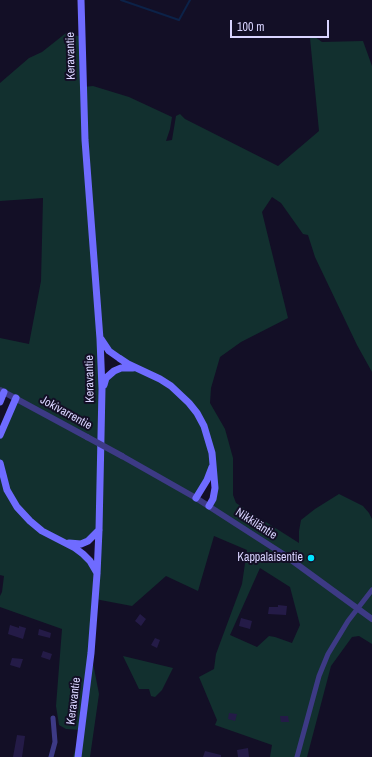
<!DOCTYPE html>
<html>
<head>
<meta charset="utf-8">
<style>
  body { margin:0 }
  #map { position:relative; width:372px; height:757px; overflow:hidden; background:#130f26; font-family:"Archivo Narrow",sans-serif }
  canvas { display:block }
  .scale { position:absolute; left:230px; top:20px; width:99px; height:18px; box-sizing:border-box; border:2px solid #d9d4ff; border-top:0; padding-left:5px; font-size:12px; line-height:14px; white-space:nowrap; color:#d9d4ff; -webkit-text-stroke:3px #130f26; paint-order:stroke }
</style>
</head>
<body>
<div id="map">
<canvas width="372" height="757"></canvas>
<div class="scale">100 m</div>
</div>
<script>
const ctx = document.querySelector('canvas').getContext('2d');
ctx.lineJoin = 'round';
function fill(path, color) { ctx.fillStyle = color; ctx.fill(path, 'evenodd'); }
const toPath = rows => new Path2D(rows.map(r => 'M' + r).join(''));
function strokePath(path, color, width, dash) { ctx.strokeStyle = color; ctx.lineWidth = width; ctx.lineCap = dash ? 'butt' : 'round'; ctx.setLineDash(dash || []); ctx.stroke(path); }
function label(font, color, halo, rows, align = 'center') {
  ctx.font = font + ' "Archivo Narrow",sans-serif'; ctx.lineWidth = 4; ctx.setLineDash([]); ctx.textBaseline = 'middle'; ctx.strokeStyle = halo; ctx.fillStyle = color; for (const [text, x, y, turn = 0] of rows) {
    ctx.save(); ctx.translate(x, y); ctx.rotate((+turn || 0) * Math.PI / 180); ctx.textAlign = isNaN(turn) ? turn : align; if (halo) ctx.strokeText(text, 0, 0); ctx.fillText(text, 0, 0); ctx.restore();
  }
}
fill(toPath([
  [66,33,82,37,83,87,93,86,129,97,172,117,170,129,166,141,172,140,176,116,180,114,185,119,278,166,319,131,310,38,315,37,322,42,363,41,372,66,372,372,357,345,315,257,308,235,303,234,281,203,272,197,262,212,288,318,241,342,220,357,211,388,210,403,225,429,233,458,233,495,236,503,299,543,299,531,301,520,315,509,339,494,363,506,369,513,372,519,372,644,359,636,352,637,331,666,307,757,270,757,272,745,215,725,217,720,199,677,214,669,216,654,242,584,247,550,214,536,198,591,166,576,132,606,95,599,91,653,99,694,90,757,73,757,81,730,66,729,59,725,56,706,62,629,0,607,0,596,2,592,4,576,0,575,0,437,16,398,4,392,0,406,0,338,29,344,41,281,43,198,0,201,0,83,29,58,42,52],
  [101,340,129,367,114,371,102,390],
  [214,464,213,499,209,506,196,498],
  [99,531,96,573,75,548,88,541],
  [260,568,290,587,300,625,292,643,275,637,269,636,257,647,230,635],
  [123,656,173,668,162,690,155,697,151,696,149,689,139,689]
]), '#12302f');
strokePath(toPath([
  [121,0,179,20,190,0]
]), '#0c2248', 2);
fill(toPath([
  [278,605,287,606,286,615,268,614,269,607,278,607],
  [140,614,146,619,141,626,135,621],
  [241,618,252,621,250,629,239,626],
  [10,625,19,628,19,626,26,628,23,639,8,634],
  [39,629,51,633,50,638,38,635],
  [155,638,160,640,157,648,151,645],
  [43,651,52,654,50,660,41,657],
  [12,658,23,659,20,668,10,665],
  [229,713,237,714,235,721,228,719],
  [280,716,288,716,289,722,281,722],
  [17,735,25,736,22,757,13,757],
  [248,748,249,757,238,757,237,750],
  [205,751,221,755,221,757,203,757]
]), '#241b47');
strokePath(toPath([
  [51,757,55,742,53,718],
  [297,757,319,676,328,654,348,621,372,590]
]), '#3d3a85', 5);
strokePath(toPath([
  [0,390,87,437],
  [122,456,196,498,283,554,372,619]
]), '#3d3a85', 6);
strokePath(toPath([
  [101,339,109,351,119,358,128,364,160,379,171,386,189,403,197,413,204,426,212,453,215,488,213,499,209,506],
  [104,385,106,378,114,371,121,368,133,368],
  [0,402,4,392],
  [0,435,16,398],
  [0,463,7,490,17,507,30,521,42,531,75,548,83,554,90,561,97,573],
  [196,498,207,480,212,467],
  [69,543,81,544,88,541,99,530],
  [78,757,91,653,97,574,99,530,102,389,100,339,85,140,81,0]
]), '#6f6bff', 7);
strokePath(toPath([
  [87,437,122,456]
]), '#3d3a85', 6);
for (const [x, y, r, color] of [
  [311,558,4,"#00e5ff"]
]) { const dot = new Path2D(); dot.arc(x, y, r, 0, 2 * Math.PI); ctx.fillStyle = color; ctx.fill(dot); strokePath(dot, '#130f26', 1.5); }
label('12px', '#d9d4ff', '#130f26', [
  ["Keravantie",71,56,-91],
  ["Keravantie",90,379,-91],
  ["Jokivarrentie",66,413,29],
  ["Nikkiläntie",256,524,33],
  ["Keravantie",74,701,-83]
]);
label('12px', '#d9d4ff', '#130f26', [
  ["Kappalaisentie",303,558]
], 'right');
</script>
</body>
</html>
